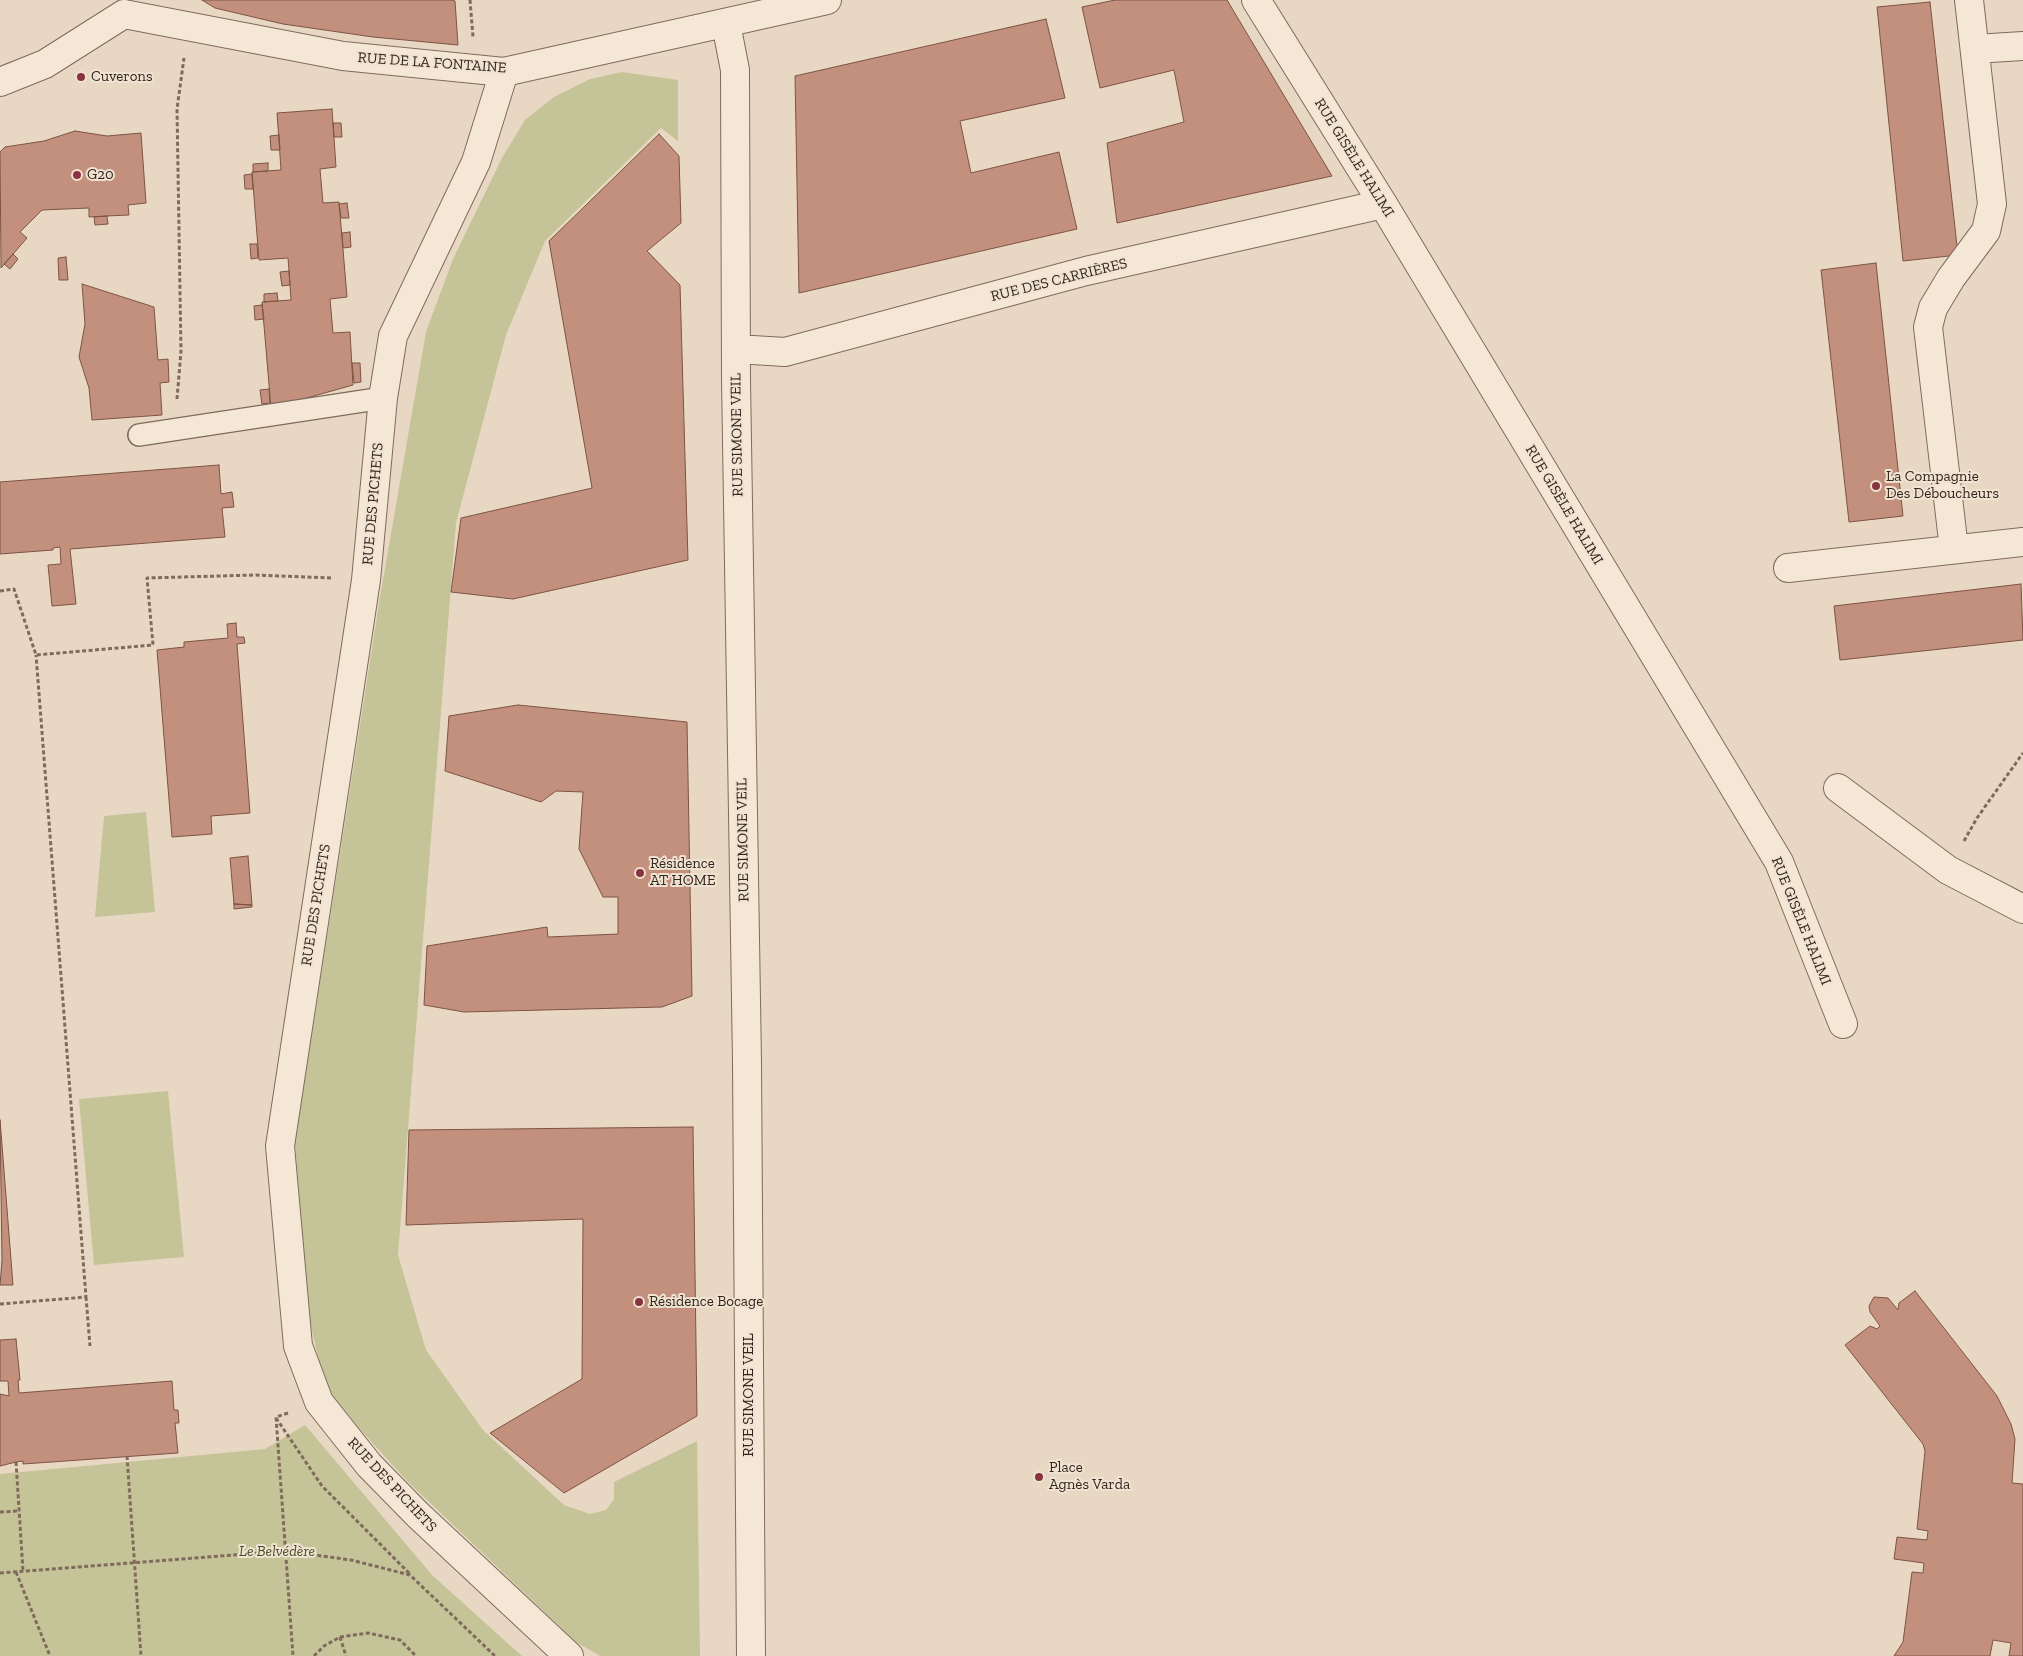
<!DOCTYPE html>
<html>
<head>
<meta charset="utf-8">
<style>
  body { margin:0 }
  canvas { display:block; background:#e8d8c3 }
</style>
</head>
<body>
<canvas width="2023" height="1656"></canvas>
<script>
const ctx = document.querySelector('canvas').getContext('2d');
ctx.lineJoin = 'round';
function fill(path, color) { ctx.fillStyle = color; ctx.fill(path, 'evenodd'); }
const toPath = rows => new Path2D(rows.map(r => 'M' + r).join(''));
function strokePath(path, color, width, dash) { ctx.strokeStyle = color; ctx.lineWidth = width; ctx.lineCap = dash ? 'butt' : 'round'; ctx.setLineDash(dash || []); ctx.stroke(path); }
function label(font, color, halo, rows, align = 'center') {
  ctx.font = font + ' "Zilla Slab",serif'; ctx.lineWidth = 4; ctx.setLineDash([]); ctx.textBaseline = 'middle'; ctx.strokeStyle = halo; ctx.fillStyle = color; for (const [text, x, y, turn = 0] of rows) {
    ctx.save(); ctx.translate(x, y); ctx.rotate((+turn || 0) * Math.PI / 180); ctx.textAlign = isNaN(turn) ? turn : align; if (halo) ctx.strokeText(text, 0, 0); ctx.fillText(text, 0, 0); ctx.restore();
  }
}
fill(toPath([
  [622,72,678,80,678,141,661,128,545,241,506,335,456,523,398,1255,426,1350,483,1430,564,1505,590,1514,606,1510,614,1499,614,1482,697,1441,700,1656,600,1656,576,1642,407,1481,337,1404,322,1375,308,1313,295,1143,379,603,426,332,453,259,502,158,525,120,554,97,590,79],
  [146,812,155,912,95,917,104,816],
  [168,1091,184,1257,94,1265,79,1099],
  [305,1425,433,1576,522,1656,0,1656,0,1474,265,1449]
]), '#c5c498');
const building = toPath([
  [202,0,451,0,455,1,458,45,373,37,283,24,215,8,202,0],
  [1115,0,1227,0,1332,176,1117,223,1107,143,1184,122,1174,70,1100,88,1082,7,1115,0],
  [1930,2,1958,255,1903,261,1877,7,1930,2],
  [1046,19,1065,98,960,121,971,173,1059,152,1077,229,799,293,795,76,1046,19],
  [332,109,336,167,320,169,323,203,339,202,347,297,330,299,333,333,350,332,353,385,271,408,262,302,291,300,289,271,288,258,259,260,252,172,281,170,277,113,332,109],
  [333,123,341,123,342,137,334,137,333,123],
  [75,131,107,136,141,133,146,203,128,205,129,215,107,216,89,217,89,208,42,210,20,232,27,238,1,268,0,152,5,147,44,141,75,131],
  [659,134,679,156,681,223,647,251,680,285,688,560,513,599,451,592,461,518,592,488,549,241,659,134],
  [279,135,280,150,271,150,270,136,279,135],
  [268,163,268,171,253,172,253,164,268,163],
  [252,174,253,189,245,189,244,175,252,174],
  [347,203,349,218,341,218,339,204,347,203],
  [107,216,108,224,95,225,94,217,107,216],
  [350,232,351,247,343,248,342,233,350,232],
  [250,244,257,244,258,258,251,259,250,244],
  [13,254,18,259,10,269,4,264,13,254],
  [66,257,68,280,59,280,58,258,66,257],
  [1876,263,1903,516,1849,522,1821,270,1876,263],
  [289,271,290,285,282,286,280,272,289,271],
  [82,284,154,307,158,360,168,359,169,382,160,383,162,415,92,420,89,388,79,357,85,324,82,284],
  [277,293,278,301,264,302,264,294,277,293],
  [262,305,264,319,255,320,254,306,262,305],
  [352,363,360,363,361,382,354,383,352,363],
  [269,389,270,403,262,404,260,390,269,389],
  [219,465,221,494,232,492,234,507,222,508,225,537,70,549,76,604,52,606,48,565,61,564,60,547,53,548,53,550,0,554,0,482,219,465],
  [2021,584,2023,640,1840,660,1834,606,2021,584],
  [236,623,237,637,244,637,245,643,237,644,250,813,211,816,212,834,172,837,157,650,184,647,184,642,228,638,227,624,236,623],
  [518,705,687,722,692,996,662,1007,464,1012,424,1005,427,946,547,927,548,937,618,934,618,897,603,897,579,849,583,792,556,791,541,802,445,771,449,716,518,705],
  [248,856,252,905,234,904,230,858,248,856],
  [234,904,252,905,252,907,234,909,234,904],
  [0,1120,13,1285,0,1285,2,1260,0,1120],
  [693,1127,697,1416,564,1493,490,1433,582,1379,583,1219,406,1225,409,1130,693,1127],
  [1915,1291,1997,1396,2011,1424,2015,1439,2012,1483,2023,1484,2023,1656,2009,1656,2011,1643,1993,1640,1990,1656,1894,1656,1903,1642,1912,1572,1923,1573,1924,1563,1894,1559,1897,1537,1927,1540,1928,1531,1917,1529,1925,1451,1923,1444,1845,1345,1870,1326,1877,1329,1880,1326,1870,1312,1869,1306,1874,1297,1888,1298,1898,1310,1899,1303,1915,1291],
  [16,1339,20,1380,18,1380,19,1393,172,1381,174,1410,178,1410,179,1423,175,1423,178,1453,23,1464,23,1461,16,1462,0,1466,0,1394,9,1396,8,1381,0,1381,0,1340,16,1339]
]);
fill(building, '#c2907d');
strokePath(building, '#7d5345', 1);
const service = toPath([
  [139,435,383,398]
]);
const pedestrian = toPath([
  [1975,49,2023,46],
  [1954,549,1928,327,1933,308,1951,278,1986,231,1992,204,1969,0]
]);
const minor = toPath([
  [1256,0,1383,204,1779,862,1843,1024],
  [124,14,343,56,504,72,827,0],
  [726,24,735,70,736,379,747,1062,751,1656],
  [504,72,476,162,393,336,383,398,366,580,280,1146,298,1346,319,1402,369,1465,418,1515,569,1656],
  [0,82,45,64,124,14],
  [736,349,785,352,1086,271,1383,204],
  [1788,568,2023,542],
  [1838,788,1948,870,2023,909]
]);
strokePath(service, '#806a5c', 24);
strokePath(pedestrian, '#806a5c', 30);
strokePath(minor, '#806a5c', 30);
strokePath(toPath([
  [470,0,473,37],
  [177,399,181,351,177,109,184,58],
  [0,591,14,589,36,655,153,645,147,578,256,575,333,578],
  [1964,841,1977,818,2023,753],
  [86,1297,90,1346],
  [0,1304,86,1297,36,655],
  [288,1413,276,1417,293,1656],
  [276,1418,322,1486,410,1574],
  [127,1456,141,1656],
  [16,1462,23,1571],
  [0,1512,19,1511],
  [16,1572,50,1656],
  [0,1573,286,1551,351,1560,410,1575,495,1656],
  [340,1637,346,1656],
  [314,1656,324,1646,340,1637,368,1633,400,1640,416,1656]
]), '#806a5c', 3, [4, 2.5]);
strokePath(service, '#f4e7d5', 21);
strokePath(pedestrian, '#f4e7d5', 28);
strokePath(minor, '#f4e7d5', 28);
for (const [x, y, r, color] of [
  [81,77,5,"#88333f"],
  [77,175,5,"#88333f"],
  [1876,486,5,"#88333f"],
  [640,873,5,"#88333f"],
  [639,1302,5,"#88333f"],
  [1039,1477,5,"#88333f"]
]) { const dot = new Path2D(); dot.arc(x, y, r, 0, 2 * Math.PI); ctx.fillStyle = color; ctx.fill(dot); strokePath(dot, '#f1e3d2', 2); }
label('15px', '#32251e', '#f1e3d2', [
  ["RUE DE LA FONTAINE",432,63,4],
  ["RUE GISÈLE HALIMI",1354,158,58],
  ["RUE DES CARRIÈRES",1059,280,-14],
  ["RUE SIMONE VEIL",737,435,-91],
  ["RUE DES PICHETS",373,504,-85],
  ["RUE GISÈLE HALIMI",1564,505,59],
  ["RUE SIMONE VEIL",743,840,-91],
  ["RUE DES PICHETS",316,905,-81],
  ["RUE GISÈLE HALIMI",1801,921,68],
  ["RUE SIMONE VEIL",749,1395,-90],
  ["RUE DES PICHETS",392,1485,47]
]);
label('15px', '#32251e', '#f1e3d2', [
  ["Cuverons",91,77],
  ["G20",87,175],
  ["La Compagnie",1886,477],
  ["Des Déboucheurs",1886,494],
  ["Résidence",650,864],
  ["AT HOME",650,881],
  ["Résidence Bocage",649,1302],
  ["Place",1049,1468],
  ["Agnès Varda",1049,1485]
], 'left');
label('italic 15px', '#484c27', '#f1e3d2', [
  ["Le Belvédère",277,1552]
]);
</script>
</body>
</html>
